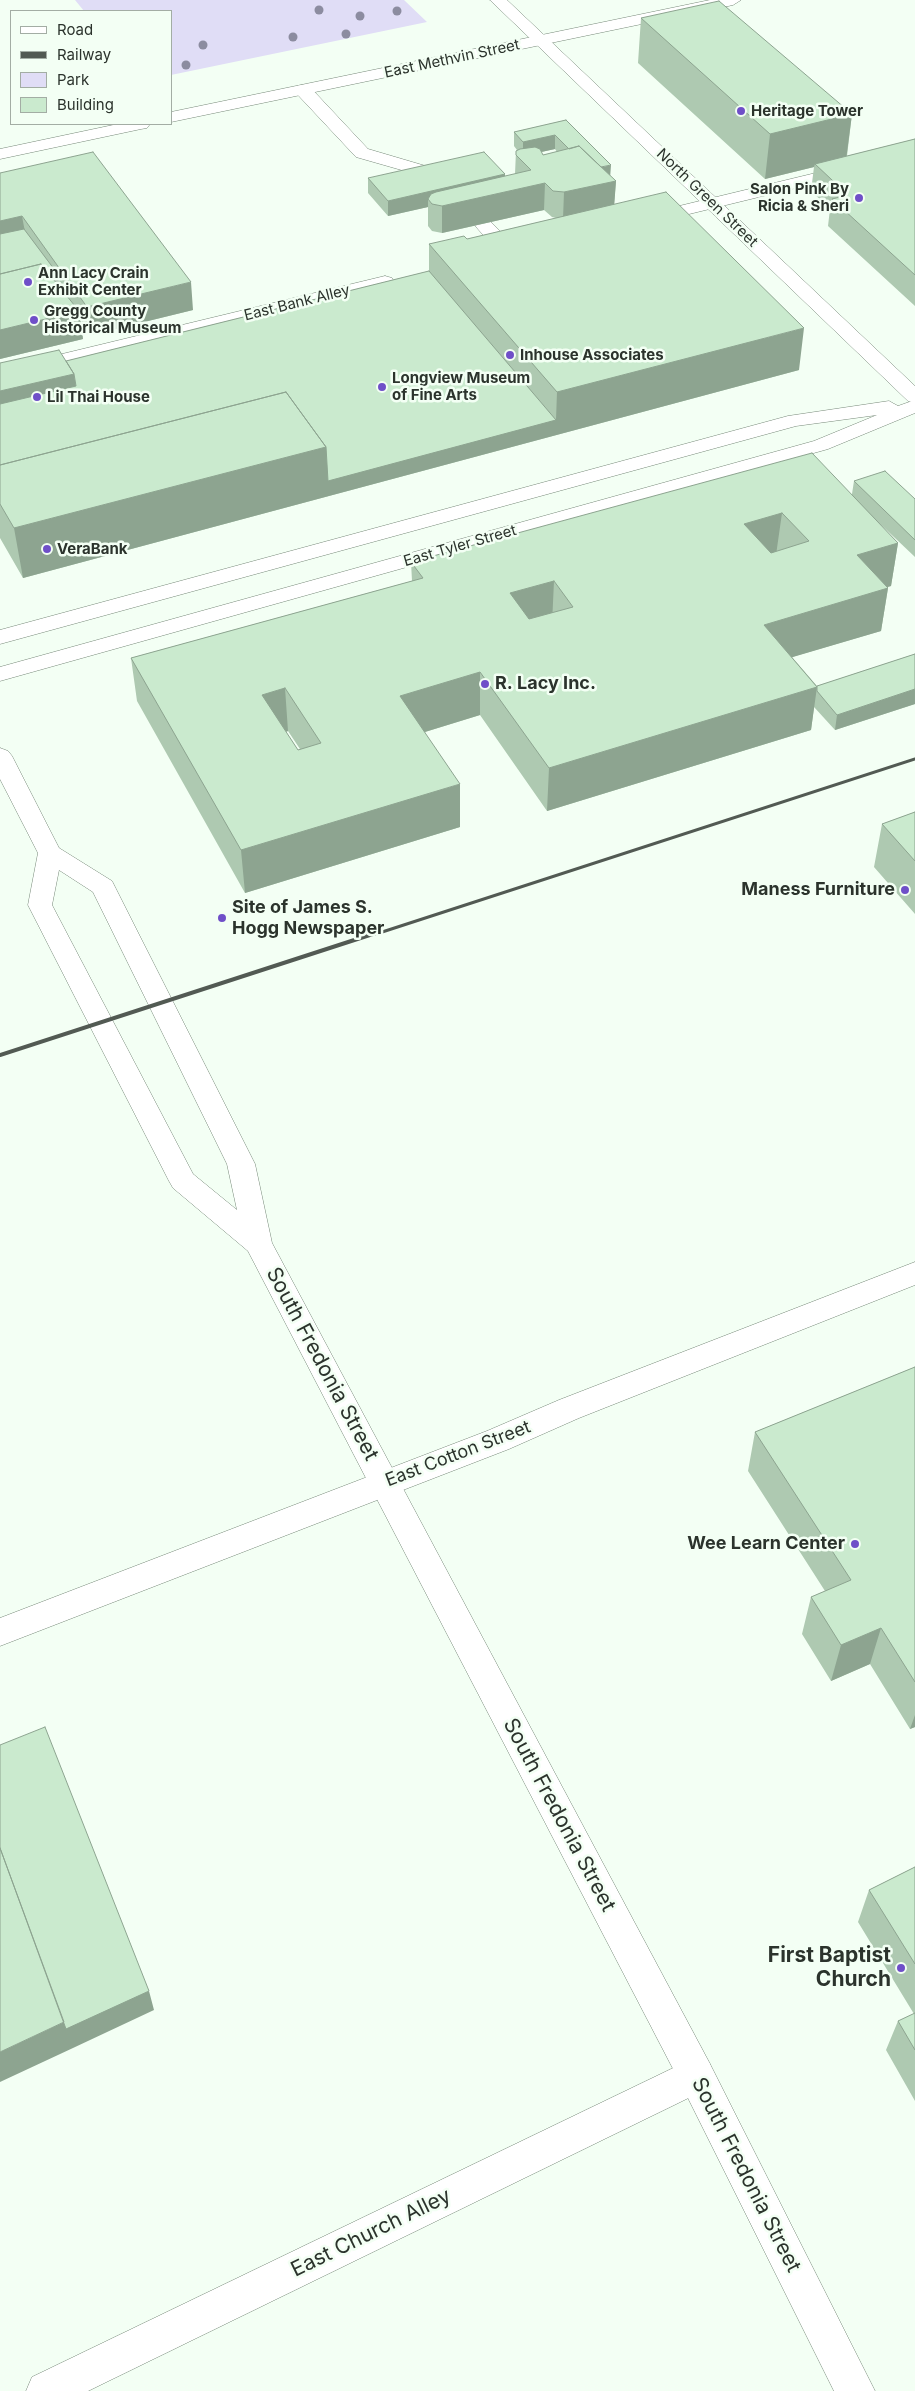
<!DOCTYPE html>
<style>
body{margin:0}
#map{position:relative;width:915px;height:2391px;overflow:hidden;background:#f3fff4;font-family:Inter,sans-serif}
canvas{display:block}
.legend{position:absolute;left:10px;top:10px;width:162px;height:115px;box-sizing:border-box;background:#f3fff4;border:1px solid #a3ada4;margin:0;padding:6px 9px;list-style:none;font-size:15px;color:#2b332c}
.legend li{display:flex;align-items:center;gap:10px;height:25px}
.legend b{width:25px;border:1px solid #a3ada4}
</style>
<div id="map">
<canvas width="915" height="2391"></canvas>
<ul class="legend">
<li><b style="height:6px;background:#fff"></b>Road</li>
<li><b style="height:6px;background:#525a53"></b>Railway</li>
<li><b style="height:14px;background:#e0ddf6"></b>Park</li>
<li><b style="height:14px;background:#caeace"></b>Building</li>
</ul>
</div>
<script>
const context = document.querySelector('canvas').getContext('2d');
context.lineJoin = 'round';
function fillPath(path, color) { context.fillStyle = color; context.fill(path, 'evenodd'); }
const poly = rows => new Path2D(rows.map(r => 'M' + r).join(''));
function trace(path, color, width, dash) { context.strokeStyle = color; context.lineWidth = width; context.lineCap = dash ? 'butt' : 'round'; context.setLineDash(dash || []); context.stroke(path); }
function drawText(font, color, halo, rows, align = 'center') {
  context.font = font + ' Inter,sans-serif'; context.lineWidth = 5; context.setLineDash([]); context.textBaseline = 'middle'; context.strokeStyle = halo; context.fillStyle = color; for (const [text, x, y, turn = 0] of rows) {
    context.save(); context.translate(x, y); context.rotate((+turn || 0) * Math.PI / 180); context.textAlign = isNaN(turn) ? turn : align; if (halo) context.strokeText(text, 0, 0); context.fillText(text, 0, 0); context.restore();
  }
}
const green = poly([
 [75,0,404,0,427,22,171,75,171,11,84,11]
]);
const lane = poly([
 [303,85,309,86,368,149,446,172,449,176,446,180,440,181,356,157,297,94,295,90,297,86,303,85],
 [915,149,915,159,648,224,642,223,639,219,642,215,915,149],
 [483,219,489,220,516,248,518,252,516,256,502,256,477,228,474,224,477,220,483,219],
 [385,276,392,278,394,282,392,286,0,381,0,369,385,276],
 [696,2057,709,2062,714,2075,709,2088,88,2391,26,2391,32,2377,696,2057]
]);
const street = poly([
 [710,0,741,0,733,5,171,122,171,112,710,0],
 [118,124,150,124,147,128,141,129,0,159,0,149,118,124],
 [915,400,915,413,828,449,0,681,0,667,814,441,877,415,796,426,0,644,0,630,788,416,889,401,898,406,915,400],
 [0,748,8,751,12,756,59,848,112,881,115,887,255,1164,272,1243,709,2062,875,2391,834,2391,683,2088,248,1251,173,1188,169,1181,28,905,38,853,0,779,0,748],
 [59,870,93,892,227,1164,237,1210,193,1174,52,905,59,870]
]);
const secondary = poly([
 [490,0,507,0,915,386,915,403,908,401,490,0],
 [915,1262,915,1285,579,1418,509,1449,0,1646,0,1618,487,1431,559,1400,915,1262]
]);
const railFar1 = poly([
 [376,934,915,759]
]);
const rail = poly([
 [0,1055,379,932]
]);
const trees = [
 [319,10],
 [397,11],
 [360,16],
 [346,34],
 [293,37],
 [203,45],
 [186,65]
];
const wall = poly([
 [641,18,852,114,847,156,915,139,915,306,828,226,830,209,811,191,814,167,765,179,638,63],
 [566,120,610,176,616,181,614,204,799,370,23,578,0,538,0,363,66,361,429,271,429,244,467,239,556,218,552,217,544,210,442,233,432,231,428,226,428,207,388,216,368,193,368,178,505,174,505,177,515,174,516,151,517,150,514,146,514,132],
 [555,149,557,152,543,155,541,152],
 [0,173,193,310,91,335,80,319,83,339,0,359],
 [854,481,915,499,915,557,876,520,898,543,891,586,887,587,888,588,881,631,792,657,817,686,915,654,915,704,835,730,814,707,811,730,547,811,480,715,425,732,460,827,245,893,137,701,131,658,412,581,411,562,852,494],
 [288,731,300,749,298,750,286,732],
 [915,812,915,914,874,867,882,824],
 [915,1367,915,1727,910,1729,870,1664,831,1681,802,1634,811,1597,825,1591,748,1471,755,1432],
 [915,1867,915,2101,886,2050,898,2021,914,2014,858,1922,869,1890]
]);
const shadedWall = poly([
 [852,114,846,160,815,164,814,167,765,179,770,134],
 [555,135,555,149,523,156,523,142],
 [611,165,610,179,590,170],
 [505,174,505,189,428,199,428,207,388,216,388,201],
 [616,181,614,208,563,219,564,192],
 [545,183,544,210,442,233,442,206],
 [22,216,27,243,0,249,0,221],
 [57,273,60,288,0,286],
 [191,282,193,310,91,335,87,307],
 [79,311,83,339,0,359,0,330],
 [804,328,799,370,23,578,14,528,326,447,556,420,557,392],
 [74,374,78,401,0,420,0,391],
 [782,513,776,555,739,567,744,524],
 [898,543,891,586,850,598,857,555],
 [554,581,552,624,509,636,510,593],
 [888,588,881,631,759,667,764,625],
 [480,672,480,715,402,739,400,696],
 [817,687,811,730,547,811,549,768],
 [285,688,288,731,265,738,262,695],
 [915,689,915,704,835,730,837,715],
 [460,784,460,827,245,893,241,850],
 [881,1628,870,1664,831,1681,841,1645],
 [915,1715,915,1727,910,1729],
 [149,1991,154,2010,73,2048,73,2047,73,2048,0,2082,0,2052,64,2022]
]);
const building = poly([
 [719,1,852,114,770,134,641,18,719,1],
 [566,120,611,165,601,167,579,146,569,149,555,135,523,142,514,132,566,120],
 [915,139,915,275,832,199,848,195,815,164,915,139],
 [579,146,616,181,564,192,553,191,545,183,442,206,432,204,428,199,431,194,436,192,531,170,516,155,516,151,520,149,535,147,540,149,543,155,579,146],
 [93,152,191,282,87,307,22,216,0,221,0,173,93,152],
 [484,152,505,174,388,201,368,178,484,152],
 [666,192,804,328,557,392,429,244,464,236,467,239,666,192],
 [24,229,57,273,50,275,41,264,0,274,0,234,24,229],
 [41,264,79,311,0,330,0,274,41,264],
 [429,271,556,420,328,481,326,447,286,392,0,465,0,404,76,386,74,374,66,361,429,271],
 [59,350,74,374,0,391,0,363,59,350],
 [286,392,326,447,14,528,0,504,0,465,286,392],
 [812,453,898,543,857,555,888,588,764,625,817,687,549,768,480,672,400,696,460,784,241,850,131,658,423,578,411,562,812,453],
 [782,513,809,541,771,553,744,524,782,513],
 [554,581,573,607,529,619,510,593,554,581],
 [285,688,321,743,298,750,262,695,285,688],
 [885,471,915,499,915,540,854,481,885,471],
 [915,654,915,689,837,715,817,691,817,686,915,654],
 [915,812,915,861,882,824,915,812],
 [915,1367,915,1682,881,1628,841,1645,811,1597,851,1580,755,1432,915,1367],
 [45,1727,149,1991,66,2029,0,1848,0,1745,45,1727],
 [0,1848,64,2022,0,2052,0,1848],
 [915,1867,915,1964,869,1890,915,1867],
 [915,2013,915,2050,898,2021,915,2013]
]);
const markers = [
 [741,111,5,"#6f4fc8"],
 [859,198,5,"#6f4fc8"],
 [28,282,5,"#6f4fc8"],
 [34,320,5,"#6f4fc8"],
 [510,355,5,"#6f4fc8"],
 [382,387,5,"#6f4fc8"],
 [37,397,5,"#6f4fc8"],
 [47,549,5,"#6f4fc8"],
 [485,684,5,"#6f4fc8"],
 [905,890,5,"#6f4fc8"],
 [222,918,5,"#6f4fc8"],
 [855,1544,5,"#6f4fc8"],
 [901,1968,5,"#6f4fc8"]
];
const farStreetnames = [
 ["East Methvin Street",452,59,-12],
 ["North Green Street",707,198,44],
 ["East Bank Alley",297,303,-14],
 ["East Tyler Street",460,546,-16]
];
const farPoinames = [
 ["Heritage Tower",751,111],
 ["Salon Pink By",849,189,"right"],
 ["Ricia & Sheri",849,206,"right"],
 ["Ann Lacy Crain",38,273],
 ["Exhibit Center",38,290],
 ["Gregg County",44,311],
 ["Historical Museum",44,328],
 ["Inhouse Associates",520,355],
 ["Longview Museum",392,378],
 ["of Fine Arts",392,395],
 ["Lil Thai House",47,397],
 ["VeraBank",57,549]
];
const poiNames = [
 ["R. Lacy Inc.",495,684],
 ["Maness Furniture",895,890,"right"],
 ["Site of James S.",232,908],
 ["Hogg Newspaper",232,929],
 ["Wee Learn Center",845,1544,"right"]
];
const streetNames = [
 ["East Cotton Street",458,1454,-21]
];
const nearStreetnames = [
 ["South Fredonia Street",322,1364,62],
 ["South Fredonia Street",559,1815,62],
 ["South Fredonia Street",746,2175,63],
 ["East Church Alley",371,2233,-26]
];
const nearPoinames = [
 ["First Baptist",891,1956],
 ["Church",891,1980]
];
fillPath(green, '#e0ddf6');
trace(lane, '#778979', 1);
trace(street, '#778979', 1);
trace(secondary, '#778979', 1);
fillPath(lane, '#fff');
fillPath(street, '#fff');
fillPath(secondary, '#fff');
trace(railFar1, '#525a53', 3);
trace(rail, '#525a53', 4);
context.fillStyle = '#8c8ca0';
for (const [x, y] of trees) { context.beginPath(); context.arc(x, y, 4.5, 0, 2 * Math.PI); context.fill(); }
fillPath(wall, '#aec9b1');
fillPath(shadedWall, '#8da490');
fillPath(building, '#caeace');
trace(building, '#8da490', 1);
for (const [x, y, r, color] of markers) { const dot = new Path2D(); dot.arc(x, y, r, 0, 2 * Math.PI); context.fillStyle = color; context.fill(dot); trace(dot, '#f3fff4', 2); }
drawText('15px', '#2b332c', '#f3fff4', farStreetnames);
drawText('bold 15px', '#2b332c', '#f3fff4', farPoinames, 'left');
drawText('bold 18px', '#2b332c', '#f3fff4', poiNames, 'left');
drawText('18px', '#2b332c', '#f3fff4', streetNames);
drawText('21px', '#2b332c', '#f3fff4', nearStreetnames);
drawText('bold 21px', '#2b332c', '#f3fff4', nearPoinames, 'right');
</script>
